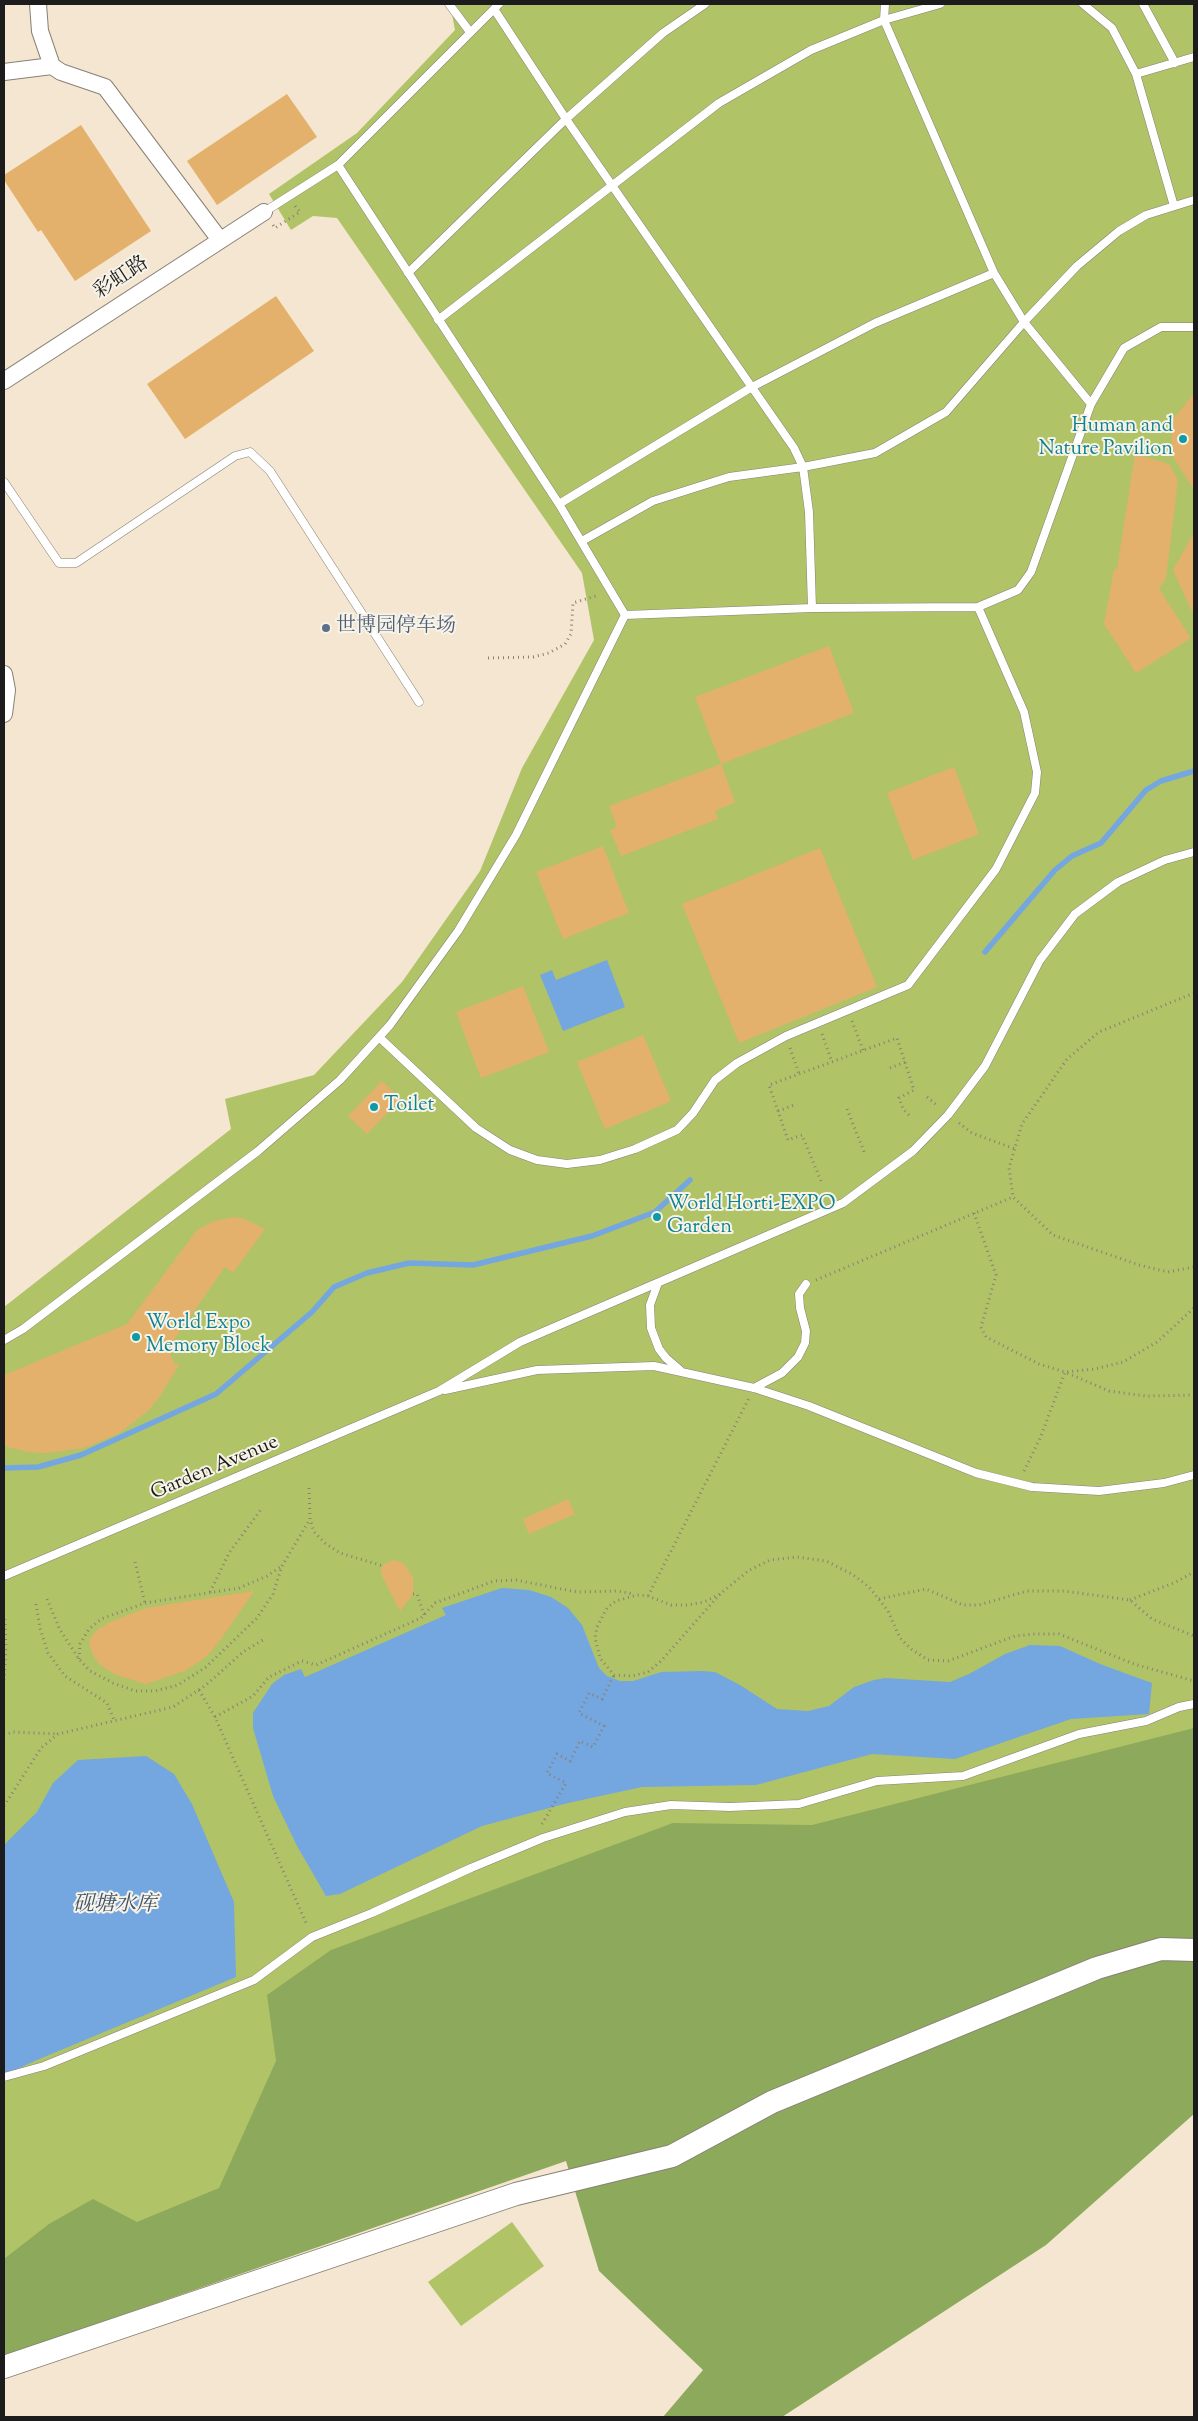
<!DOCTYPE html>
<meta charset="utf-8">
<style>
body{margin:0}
#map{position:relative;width:1198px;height:2421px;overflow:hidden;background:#f4e6d0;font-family:"Sorts Mill Goudy",serif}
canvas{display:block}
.frame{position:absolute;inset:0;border:5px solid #1c1c1c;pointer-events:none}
</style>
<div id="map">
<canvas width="1198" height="2421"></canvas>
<div class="frame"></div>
</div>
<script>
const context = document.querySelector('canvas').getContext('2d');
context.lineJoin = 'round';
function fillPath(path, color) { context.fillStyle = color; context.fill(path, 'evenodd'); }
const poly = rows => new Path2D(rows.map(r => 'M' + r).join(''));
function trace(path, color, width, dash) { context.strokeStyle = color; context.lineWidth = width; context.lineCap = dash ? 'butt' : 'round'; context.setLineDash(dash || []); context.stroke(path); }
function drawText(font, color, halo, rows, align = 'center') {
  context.font = font + ' "Sorts Mill Goudy","Noto Serif SC",serif'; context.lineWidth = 4; context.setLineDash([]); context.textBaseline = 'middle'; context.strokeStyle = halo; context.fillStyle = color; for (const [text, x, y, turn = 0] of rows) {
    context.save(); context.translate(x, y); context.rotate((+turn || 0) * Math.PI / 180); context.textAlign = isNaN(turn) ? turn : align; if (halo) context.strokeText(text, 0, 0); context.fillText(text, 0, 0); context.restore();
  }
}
const green = poly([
 [450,4,1194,4,1194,1807,247,2192,4,2282,4,1307,231,1129,225,1099,314,1075,402,982,480,871,522,768,594,640,582,573,337,218,313,216,291,230,269,194,357,133,455,30],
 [512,2222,544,2266,461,2326,428,2282]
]);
const forest = poly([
 [1194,1728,1194,2114,1046,2245,782,2417,663,2417,703,2370,599,2271,566,2161,4,2356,4,2259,49,2224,93,2199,137,2222,219,2188,276,2061,267,1995,331,1950,673,1823,812,1825]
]);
const water = poly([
 [607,960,625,1007,563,1031,540,975,552,970,556,980],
 [502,1588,529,1590,551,1597,568,1608,582,1625,599,1668,607,1676,620,1681,633,1681,661,1672,702,1671,715,1672,740,1685,777,1709,808,1711,829,1706,854,1687,874,1680,885,1678,950,1682,969,1674,1005,1654,1030,1645,1060,1646,1100,1664,1152,1683,1149,1714,1071,1719,955,1759,872,1754,756,1785,642,1787,568,1803,482,1826,340,1894,326,1896,297,1846,273,1796,253,1728,253,1713,272,1684,284,1675,301,1669,305,1677,446,1615,442,1608],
 [146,1756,174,1774,192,1804,234,1902,236,1977,37,2060,4,2075,4,1845,37,1812,53,1783,78,1760]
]);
const stream = poly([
 [985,952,1055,870,1072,856,1101,843,1146,790,1161,781,1194,771],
 [4,1468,38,1467,81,1455,216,1394,312,1312,334,1287,367,1273,409,1263,473,1265,592,1236,655,1212,690,1180]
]);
const building = poly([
 [287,94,317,137,217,205,187,161],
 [81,125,151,231,75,281,41,230,38,232,4,180,4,175],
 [276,296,314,351,185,439,147,384],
 [1194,393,1194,490,1172,455,1171,422],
 [1135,454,1169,464,1178,480,1166,578,1159,589,1191,638,1136,673,1104,624,1114,569,1117,569],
 [1194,533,1194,616,1173,570],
 [829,646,854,713,721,764,695,697],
 [721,764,735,802,715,811,718,819,621,856,610,830,617,827,609,806],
 [954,767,979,834,913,860,887,793],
 [603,846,629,913,563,939,536,872],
 [820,848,877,987,739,1043,682,904],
 [523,986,549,1052,481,1078,456,1012],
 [643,1035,671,1101,605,1129,577,1062],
 [382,1081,401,1099,367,1134,348,1116],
 [234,1217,245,1219,265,1229,233,1273,225,1267,166,1351,169,1350,175,1365,180,1363,160,1396,148,1411,118,1434,84,1448,47,1453,28,1452,4,1446,4,1375,127,1324,197,1230,214,1221],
 [568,1499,575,1514,529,1534,523,1519],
 [394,1560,404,1564,413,1577,413,1594,400,1611,382,1576,381,1569,384,1564],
 [254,1591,219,1642,207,1656,185,1671,146,1684,116,1675,100,1665,93,1655,89,1643,91,1637,97,1630,110,1622,146,1608]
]);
const path = poly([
 [273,225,275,228,300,212,295,206],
 [488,658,533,657,549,653,565,644,571,634,573,603,599,595],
 [1194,993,1099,1032,1067,1059,1022,1124,1009,1168,1013,1197,1053,1235,1139,1265,1168,1272,1194,1267],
 [852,1021,863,1050],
 [822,1034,832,1062],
 [790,1048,799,1074],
 [890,1068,905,1062],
 [927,1097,938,1106],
 [847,1109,865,1154],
 [778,1111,794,1105],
 [959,1123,972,1133,1015,1149],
 [821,1181,802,1135,788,1140,769,1085,897,1038,914,1090,899,1098,903,1109,909,1115],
 [974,1213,996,1275,981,1327,986,1337,1039,1364,1065,1372,1095,1369,1123,1362,1157,1342,1194,1308],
 [816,1280,1013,1197],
 [1024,1471,1041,1436,1065,1372,1109,1391,1146,1396,1194,1395],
 [309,1488,310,1519,314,1532,325,1543,340,1553,383,1566],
 [135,1562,145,1603],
 [210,1592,229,1553,262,1508],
 [413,1594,417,1594,424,1615],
 [720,1594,661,1661,648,1672,632,1676,614,1675,600,1658,595,1638,597,1627,607,1608,616,1601,637,1595,648,1596,671,1605,687,1605,704,1602,720,1594,748,1571,770,1560,797,1557,826,1561,852,1574,869,1587,888,1611,900,1638,911,1649,928,1660,948,1661,1015,1636,1035,1634,1059,1634,1134,1664,1194,1681],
 [648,1596,749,1398],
 [47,1599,60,1630,79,1659,90,1671,113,1683,135,1691,155,1691,178,1685,206,1667,257,1618,273,1594,282,1566,310,1519],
 [879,1599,926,1589,963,1605,979,1605,1027,1591,1064,1591,1130,1600,1152,1619,1194,1636],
 [1130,1600,1176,1582,1194,1572],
 [36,1604,40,1628,48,1653,65,1676,107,1703,114,1720],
 [79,1659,80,1644,89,1629,101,1619,145,1603,239,1588,267,1576,282,1566],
 [4,1680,6,1648,5,1618],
 [199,1690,215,1717,307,1925],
 [215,1717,253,1696,269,1677,302,1661,316,1665,421,1618,435,1603,494,1581,516,1580,577,1592,618,1591,633,1594],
 [4,1735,13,1732,58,1734],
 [4,1806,41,1748,58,1734,173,1707,206,1685,243,1652,266,1638],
 [542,1824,566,1783,547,1773,557,1754,570,1761,580,1741,593,1747,604,1726,579,1713,589,1693,602,1699,614,1675]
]);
const lane = poly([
 [449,4,470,32],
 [885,4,884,20,994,273,1024,322,1091,404],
 [1083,4,1112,28,1136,74,1174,206],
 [1143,4,1175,63],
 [494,9,566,119,794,448,803,467,809,512,812,608],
 [1136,74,1194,57],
 [338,165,559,504,625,615],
 [264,212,338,165,499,4],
 [408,273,566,119,663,33,705,4],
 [438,320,719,103,811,50,884,20,940,4],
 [4,482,59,563,76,563,235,456,250,452,270,471,419,702],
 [559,504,752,387,875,323,994,273],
 [582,541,653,501,729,477,803,467,875,453,946,412,1024,322,1077,266,1119,231,1146,215,1194,200],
 [625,615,812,608,978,607],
 [379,1037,476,1128,510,1150,537,1160,567,1164,600,1160,635,1149,677,1130,693,1113,715,1080,737,1063,786,1036,908,985,996,869,1035,793,1037,772,1024,712,978,607,1018,590,1031,572,1091,404,1124,348,1161,327,1194,327],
 [658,1283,650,1305,651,1328,659,1349,666,1358,680,1370],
 [4,1340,23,1329,258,1151,340,1080,390,1025,458,931,516,835,625,615],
 [754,1388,782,1373,798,1357,805,1343,806,1331,800,1308,799,1294,806,1284],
 [445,1390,537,1370,654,1366,754,1388,809,1406,976,1473,1032,1487,1099,1491,1164,1483,1194,1475],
 [4,1576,439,1391,520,1342,843,1203,913,1151,948,1115,985,1066,1040,960,1075,914,1118,882,1165,860,1194,852],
 [4,2077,44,2066,254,1980,312,1937,372,1913,471,1868,543,1838,625,1812,671,1805,730,1807,799,1804,877,1781,963,1776,1079,1734,1146,1721,1179,1707,1194,1704]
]);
const street = poly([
 [38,4,40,31,52,66,61,72,105,87,220,240],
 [4,72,52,66],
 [4,381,264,212],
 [4,674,7,690,4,714]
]);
const secondary = poly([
 [4,2367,516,2194,672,2156,772,2102,1097,1968,1161,1949,1194,1950]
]);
const markers = [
 [1183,439,5,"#0f9aa8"],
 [326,628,5,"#5c6f8a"],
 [374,1107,5,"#0f9aa8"],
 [657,1217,5,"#0f9aa8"],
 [136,1337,5,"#0f9aa8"]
];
const streetNames = [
 ["彩虹路",122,279,-33],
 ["Garden Avenue",215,1469,-23]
];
const cultureNames = [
 ["Human and",1173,428,"right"],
 ["Nature Pavilion",1173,451,"right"],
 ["Toilet",384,1107],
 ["World Horti-EXPO",667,1206],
 ["Garden",667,1229],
 ["World Expo",146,1325],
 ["Memory Block",146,1348]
];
const serviceNames = [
 ["世博园停车场",336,628]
];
const waterNames = [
 ["砚塘水库",115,1906]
];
fillPath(green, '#b1c367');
fillPath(forest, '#8ca95c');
fillPath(water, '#74a6e0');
trace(stream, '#74a6e0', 5.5);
fillPath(building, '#e3b16b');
trace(lane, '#888176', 9);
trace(street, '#888176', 18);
trace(secondary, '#888176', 24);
trace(path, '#888176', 3, [1, 4]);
trace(lane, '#fff', 8);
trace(street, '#fff', 16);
trace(secondary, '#fff', 22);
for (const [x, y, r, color] of markers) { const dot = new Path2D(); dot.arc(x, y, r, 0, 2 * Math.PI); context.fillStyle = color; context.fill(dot); trace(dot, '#f7f3e8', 2); }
drawText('20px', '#1c1c1c', '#f7f3e8', streetNames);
drawText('20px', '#0d838f', '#f7f3e8', cultureNames, 'left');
drawText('20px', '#4e5e75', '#f7f3e8', serviceNames, 'left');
drawText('italic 21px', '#3f536a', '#f7f3e8', waterNames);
</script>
